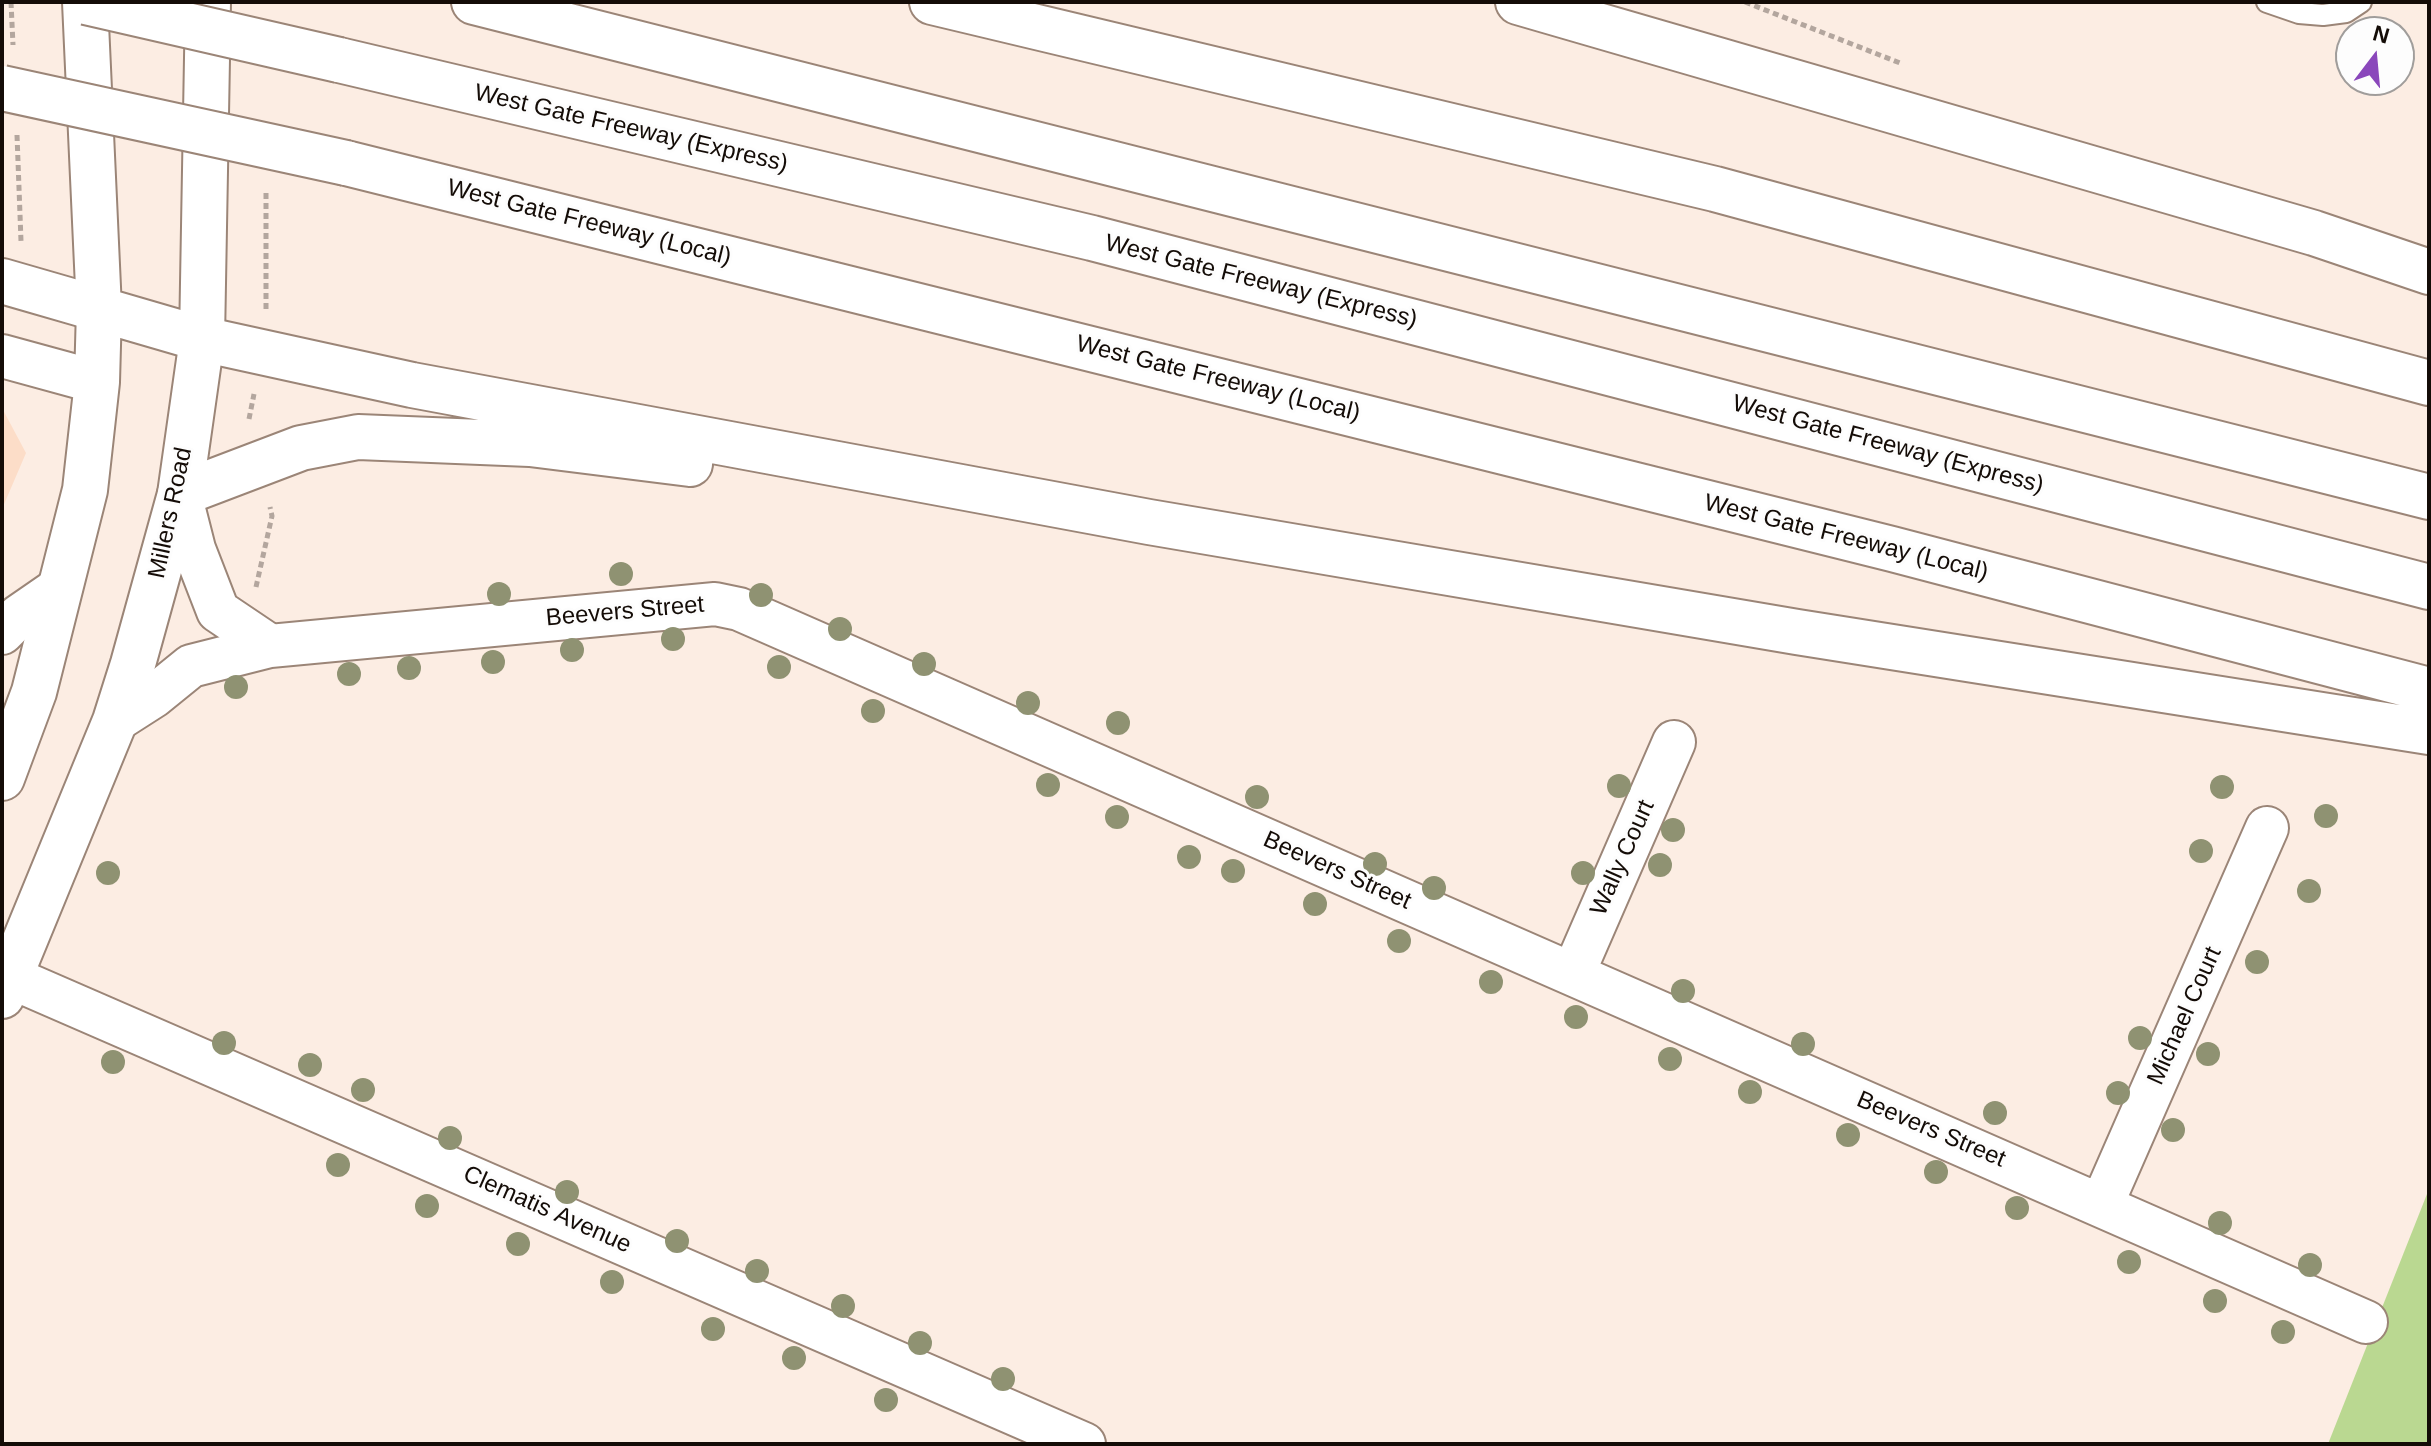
<!DOCTYPE html>
<style>
body{margin:0}
#map{position:relative;width:2431px;height:1446px;overflow:hidden;background:#fcede3;font-family:Arial,sans-serif}
canvas{display:block}
.frame{position:absolute;inset:0;border:4px solid #140c07;pointer-events:none}
.north{position:absolute;left:2335px;top:16px;width:80px;height:80px;box-sizing:border-box;background:#fdfdfd;border:2px solid #a09d9b;border-radius:50%;rotate:16deg;font-size:22px;font-weight:700;line-height:32px;text-align:center;color:#140c07}
.north::after{content:'';display:block;margin:auto;width:28px;height:36px;background:#8a47bb;clip-path:polygon(50% 0,100% 100%,50% 72%,0 100%)}
</style>
<div id="map">
<canvas width="2431" height="1446"></canvas>
<div class="frame"></div>
<div class="north">N</div>
</div>
<script>
const context = document.querySelector('canvas').getContext('2d');
context.lineJoin = 'round';
function fillPath(path, color) { context.fillStyle = color; context.fill(path, 'evenodd'); }
const poly = rows => new Path2D(rows.map(r => 'M' + r).join(''));
function trace(path, color, width, dash) { context.strokeStyle = color; context.lineWidth = width; context.lineCap = dash ? 'butt' : 'round'; context.setLineDash(dash || []); context.stroke(path); }
function drawText(font, color, halo, rows, align = 'center') {
  context.font = font + ' Arial,sans-serif'; context.lineWidth = 6; context.setLineDash([]); context.textBaseline = 'middle'; context.strokeStyle = halo; context.fillStyle = color; for (const [text, x, y, turn = 0] of rows) {
    context.save(); context.translate(x, y); context.rotate((+turn || 0) * Math.PI / 180); context.textAlign = isNaN(turn) ? turn : align; if (halo) context.strokeText(text, 0, 0); context.fillText(text, 0, 0); context.restore();
  }
}
const built = poly([
 [2,408,26,453,2,509]
]);
const green = poly([
 [2429,1189,2429,1444,2328,1444]
]);
const path = poly([
 [11,2,13,45],
 [1745,2,1900,63],
 [17,135,21,241],
 [266,309,266,191],
 [249,419,254,394],
 [256,587,272,516,270,507]
]);
const lane = poly([
 [2267,2,2299,13,2323,15,2346,12,2361,2]
]);
const street = poly([
 [2,356,97,382],
 [180,494,194,549,218,611,270,646],
 [2,633,19,616,61,587],
 [115,721,154,696,191,666,270,646,715,604,739,609,2366,1322],
 [1573,974,1674,742],
 [10,977,1084,1444],
 [2102,1204,2267,828]
]);
const primary = poly([
 [99,309,202,339],
 [2,778,34,692,85,490,97,382,99,309,85,2],
 [2,996,115,721,133,664,180,494,202,339,208,2]
]);
const highway = poly([
 [474,2,2429,497],
 [932,2,1715,189,2429,383],
 [1518,2,2314,233,2429,272],
 [339,60,1092,238,2429,587],
 [346,163,1892,549,2429,690],
 [2,281,99,309],
 [202,339,412,385,1149,522,1797,632,2429,732],
 [180,494,301,448,358,437,530,444,690,464]
]);
const highwayBridge = poly([
 [86,2,339,60],
 [2,88,346,163]
]);
const trees = [
 [621,574],
 [499,594],
 [761,595],
 [840,629],
 [673,639],
 [572,650],
 [493,662],
 [924,664],
 [779,667],
 [409,668],
 [349,674],
 [236,687],
 [1028,703],
 [873,711],
 [1118,723],
 [1048,785],
 [1619,786],
 [2222,787],
 [1257,797],
 [2326,816],
 [1117,817],
 [1673,830],
 [2201,851],
 [1189,857],
 [1375,864],
 [1660,865],
 [1233,871],
 [108,873],
 [1583,873],
 [1434,888],
 [2309,891],
 [1315,904],
 [1399,941],
 [2257,962],
 [1491,982],
 [1683,991],
 [1576,1017],
 [2140,1038],
 [224,1043],
 [1803,1044],
 [2208,1054],
 [1670,1059],
 [113,1062],
 [310,1065],
 [363,1090],
 [1750,1092],
 [2118,1093],
 [1995,1113],
 [2173,1130],
 [1848,1135],
 [450,1138],
 [338,1165],
 [1936,1172],
 [567,1192],
 [427,1206],
 [2017,1208],
 [2220,1223],
 [677,1241],
 [518,1244],
 [2129,1262],
 [2310,1265],
 [757,1271],
 [612,1282],
 [2215,1301],
 [843,1306],
 [713,1329],
 [2283,1332],
 [920,1343],
 [794,1358],
 [1003,1379],
 [886,1400]
];
const streetNames = [
 ["West Gate Freeway (Express)",631,129,13],
 ["West Gate Freeway (Local)",589,223,14],
 ["West Gate Freeway (Express)",1261,282,14],
 ["West Gate Freeway (Local)",1218,379,14],
 ["West Gate Freeway (Express)",1888,445,15],
 ["Millers Road",171,513,-78],
 ["West Gate Freeway (Local)",1846,538,14],
 ["Beevers Street",625,612,-5],
 ["Wally Court",1623,858,-66],
 ["Beevers Street",1337,871,24],
 ["Michael Court",2185,1016,-66],
 ["Beevers Street",1931,1130,23],
 ["Clematis Avenue",547,1210,24]
];
fillPath(built, '#fcddc8');
fillPath(green, '#bad891');
trace(lane, '#9b8577', 24);
trace(street, '#9b8577', 46);
trace(primary, '#9b8577', 48);
trace(highway, '#9b8577', 48);
trace(path, '#b3a69e', 5, [6, 4]);
trace(lane, '#fff', 20);
trace(street, '#fff', 42);
trace(primary, '#fff', 44);
trace(highway, '#fff', 44);
trace(highwayBridge, '#9b8577', 48, []);
trace(highwayBridge, '#fff', 44);
context.fillStyle = '#8f9272';
for (const [x, y] of trees) { context.beginPath(); context.arc(x, y, 12, 0, 2 * Math.PI); context.fill(); }
drawText('24px', '#140c07', '#fdfdfd', streetNames);
</script>
